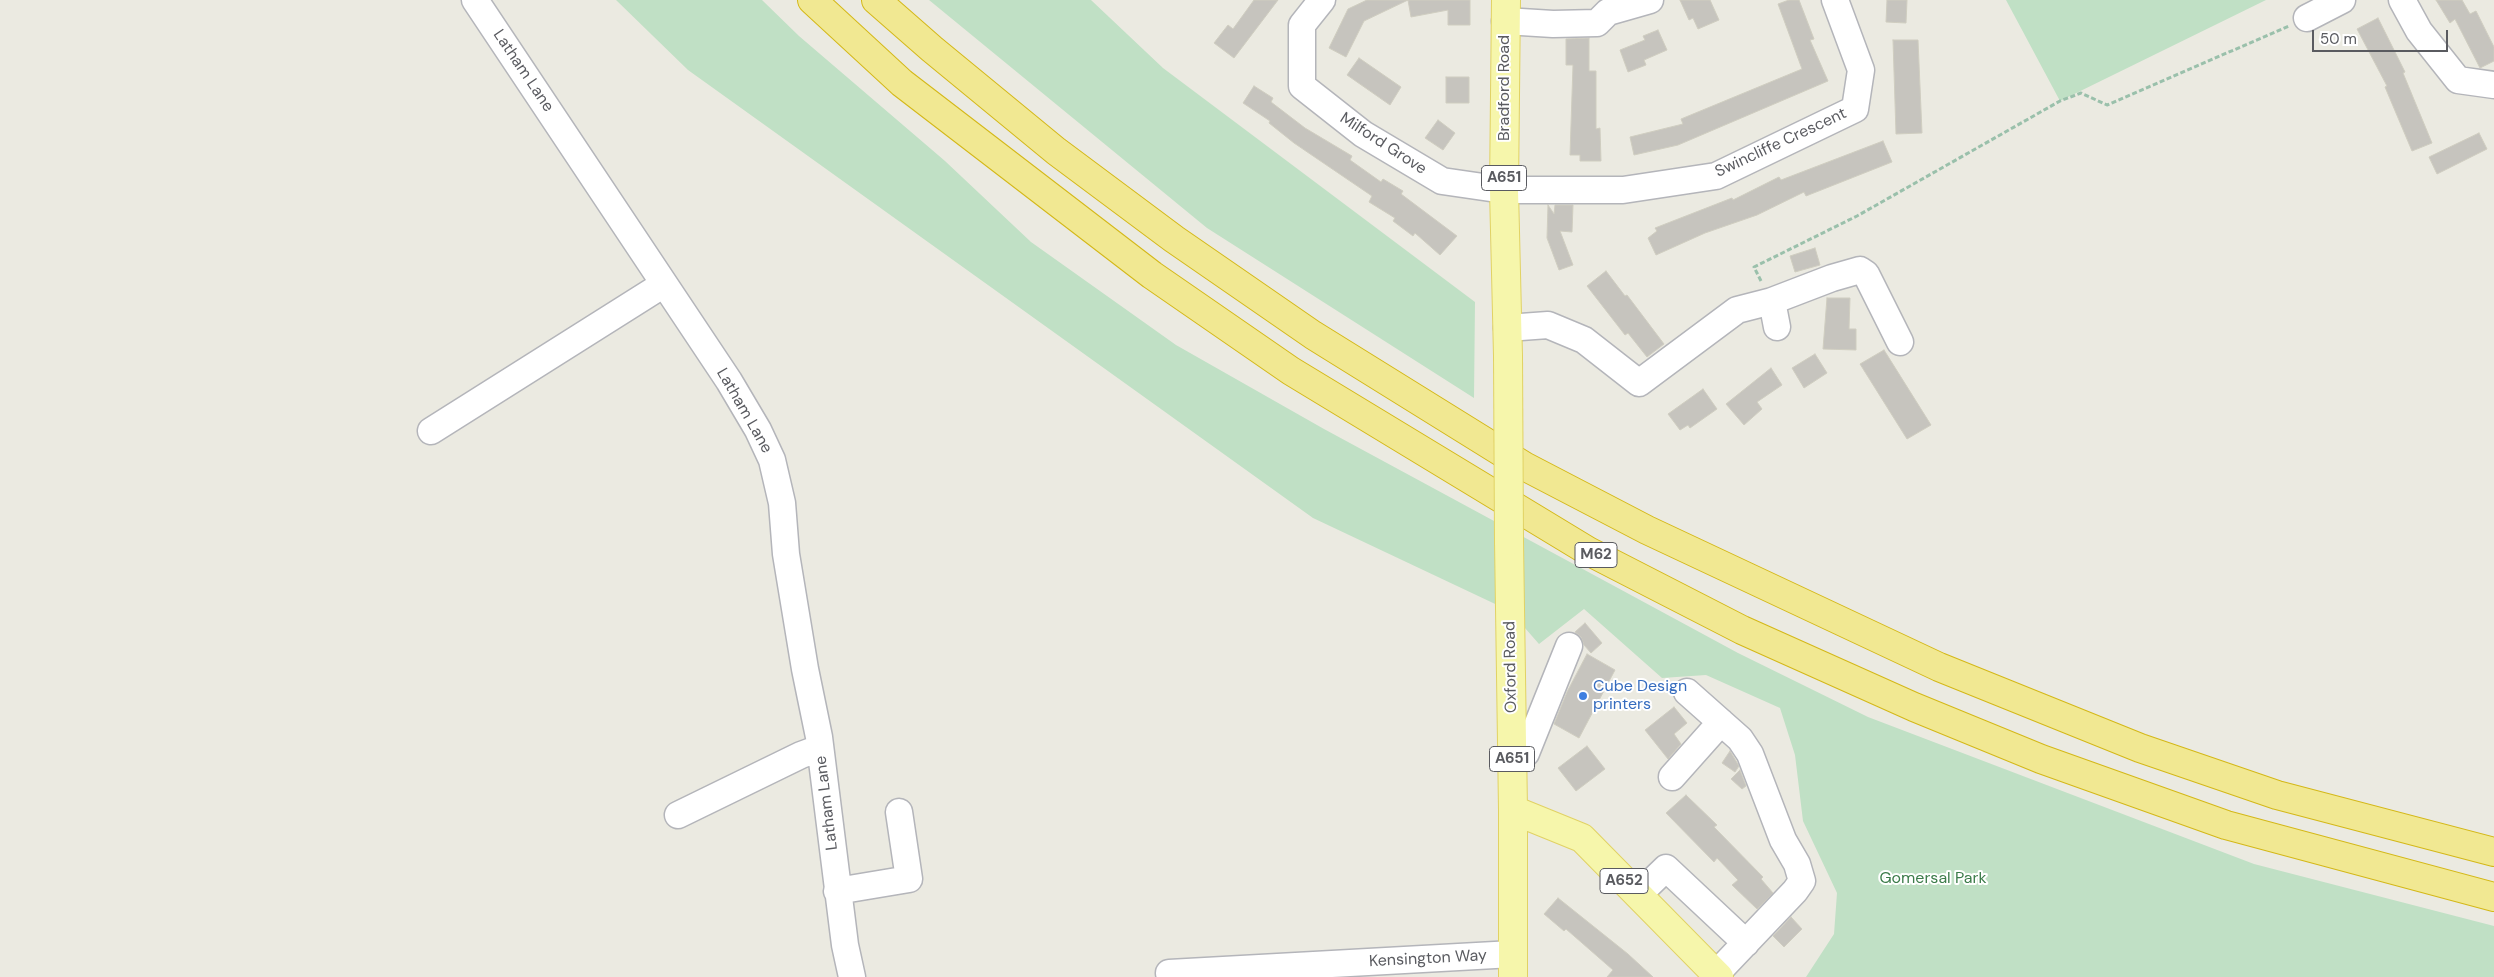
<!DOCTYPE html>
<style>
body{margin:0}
#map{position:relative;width:2494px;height:977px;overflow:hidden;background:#ebeae1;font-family:"DM Sans",sans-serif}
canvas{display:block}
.scale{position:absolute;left:2312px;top:30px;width:136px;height:22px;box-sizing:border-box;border:2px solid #5a5b60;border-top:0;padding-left:6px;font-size:15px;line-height:18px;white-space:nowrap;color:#5a5b60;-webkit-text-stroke:4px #fff;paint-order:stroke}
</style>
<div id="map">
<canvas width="2494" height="977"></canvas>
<div class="scale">50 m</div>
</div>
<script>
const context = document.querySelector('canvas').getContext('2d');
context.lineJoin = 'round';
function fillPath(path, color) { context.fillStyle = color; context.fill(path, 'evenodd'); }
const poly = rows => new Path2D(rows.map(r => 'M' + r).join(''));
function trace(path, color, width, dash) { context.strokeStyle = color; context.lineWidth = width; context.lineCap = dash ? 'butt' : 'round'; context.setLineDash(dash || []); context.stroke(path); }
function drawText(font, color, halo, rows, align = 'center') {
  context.font = font + ' "DM Sans",sans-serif'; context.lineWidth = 4; context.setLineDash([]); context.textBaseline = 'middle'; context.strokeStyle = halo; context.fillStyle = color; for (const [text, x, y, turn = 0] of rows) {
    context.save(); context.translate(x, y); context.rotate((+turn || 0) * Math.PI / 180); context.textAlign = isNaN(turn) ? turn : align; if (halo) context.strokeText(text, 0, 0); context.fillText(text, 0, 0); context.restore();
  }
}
const green = poly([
 [616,0,762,0,799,36,945,161,1031,242,1176,345,1324,429,1738,653,1868,717,2254,864,2494,926,2494,977,1806,977,1834,934,1837,893,1803,821,1795,755,1780,708,1706,675,1662,678,1584,609,1539,644,1510,611,1313,518,688,70],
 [929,0,1091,0,1163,68,1475,302,1474,398,1207,228],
 [2006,0,2266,0,2060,101]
]);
const building = poly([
 [1254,0,1278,0,1234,58,1214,43,1228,25,1233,29,1254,0],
 [1367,0,1470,0,1470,25,1448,25,1448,10,1411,17,1408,0,1364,21,1346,57,1329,48,1348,9,1367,0],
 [1680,0,1710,0,1719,20,1698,29,1693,18,1689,20,1680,0],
 [1789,0,1799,0,1814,39,1810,40,1828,81,1678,145,1634,155,1630,137,1683,124,1681,119,1802,69,1778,4,1789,0],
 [1887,0,1907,0,1906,23,1886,22,1887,0],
 [2436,0,2462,0,2470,14,2476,11,2494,47,2494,61,2480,68,2455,19,2450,23,2436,0],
 [2378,18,2405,72,2403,73,2432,143,2412,151,2385,87,2387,86,2357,29,2378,18],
 [1658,30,1667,50,1644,60,1646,65,1628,72,1620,50,1645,40,1643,36,1658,30],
 [1589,38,1589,71,1596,71,1596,129,1600,128,1601,161,1580,161,1580,155,1570,155,1573,65,1566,65,1566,39,1589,38],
 [1893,40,1918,40,1922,133,1896,134,1893,40],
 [1359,58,1401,87,1390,105,1347,75,1359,58],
 [1446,77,1469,77,1469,103,1446,103,1446,77],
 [1254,86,1273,98,1271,102,1305,128,1352,156,1350,160,1381,182,1383,179,1403,191,1401,194,1457,236,1440,255,1415,233,1413,236,1393,221,1395,218,1369,202,1372,196,1294,143,1269,123,1270,121,1243,103,1254,86],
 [1438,120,1455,133,1443,150,1425,138,1438,120],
 [2479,133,2487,149,2437,174,2429,157,2479,133],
 [1883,141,1892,162,1806,196,1804,192,1757,215,1705,233,1656,255,1648,238,1657,231,1655,228,1732,198,1733,200,1779,177,1781,180,1883,141],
 [1548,205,1554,214,1555,205,1573,205,1572,232,1560,231,1573,265,1559,270,1547,238,1548,205],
 [1815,248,1820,265,1795,272,1790,256,1815,248],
 [1606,271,1625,296,1627,295,1664,344,1647,357,1628,333,1625,335,1587,286,1606,271],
 [1827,298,1850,298,1849,329,1856,329,1856,350,1823,349,1827,298],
 [1884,350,1931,425,1907,439,1860,364,1884,350],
 [1815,354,1827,373,1804,388,1792,368,1815,354],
 [1771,368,1782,385,1757,402,1762,409,1744,425,1726,404,1771,368],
 [1703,389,1717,409,1690,428,1688,425,1680,430,1668,414,1703,389],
 [1585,623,1602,643,1591,653,1584,645,1581,637,1575,632,1585,623],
 [1587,654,1615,670,1579,738,1554,724,1567,692,1587,654],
 [1674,707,1687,723,1674,734,1681,744,1668,759,1645,730,1674,707],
 [1587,746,1605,769,1576,791,1558,768,1587,746],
 [1730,751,1739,766,1735,772,1722,763,1730,751],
 [1740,770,1746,786,1742,789,1731,779,1740,770],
 [1686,795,1717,825,1714,827,1763,877,1761,879,1773,893,1757,909,1732,885,1738,880,1717,858,1714,862,1666,813,1686,795],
 [1558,898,1628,954,1653,977,1607,977,1613,970,1566,929,1564,931,1544,914,1558,898],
 [1791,917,1802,929,1784,947,1773,936,1791,917]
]);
const path = poly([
 [1761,281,1754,267,1857,216,2060,101,2081,93,2107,105,2289,26]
]);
const minor = poly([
 [475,0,729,381,758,430,772,460,782,503,786,554,805,669,819,737,845,945,852,977],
 [1322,0,1302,25,1302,86,1363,134,1442,181,1504,190,1623,190,1716,176,1855,109,1861,70,1835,0],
 [2402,0,2419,31,2458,80,2494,85],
 [2307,18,2342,0],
 [1505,21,1553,24,1597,23,1608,12,1650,0],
 [1772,301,1832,278,1860,270,1866,274,1900,342],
 [1507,328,1548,325,1584,340,1639,383,1737,310,1772,301,1777,327],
 [431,431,664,284],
 [1687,692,1740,739,1750,754,1783,840,1797,864,1802,881,1795,891,1716,974],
 [1512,759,1526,753,1569,646],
 [1672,777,1721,722],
 [678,815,801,755,820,748],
 [837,891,909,879,899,812],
 [1638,895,1666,868,1746,943],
 [1169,973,1513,954]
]);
const major = poly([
 [1506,0,1504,190,1508,356],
 [1509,541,1513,810,1513,977],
 [1513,810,1582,838,1719,977]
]);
const highway = poly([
 [812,0,902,83,1152,275,1291,371,1588,551,1742,630,1914,707,2041,759,2226,825,2494,897],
 [876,0,932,49,1056,151,1174,239,1313,335,1524,466,1647,530,1939,667,2140,748,2277,795,2494,852]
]);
const majorBridge = poly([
 [1508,356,1509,541]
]);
const markers = [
 [1583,696,5,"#3f7fe0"]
];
const shields = [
 [1504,178,45],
 [1596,555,42],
 [1512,759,45],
 [1624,881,48]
];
const shieldNames = [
 ["A651",1504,178],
 ["M62",1596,555],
 ["A651",1512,759],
 ["A652",1624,881]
];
const streetNames = [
 ["Latham Lane",523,71,56],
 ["Bradford Road",1505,88,-90],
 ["Swincliffe Crescent",1781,143,-25],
 ["Milford Grove",1383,144,33],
 ["Latham Lane",744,411,60],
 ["Oxford Road",1511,667,-91],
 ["Latham Lane",827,803,-97],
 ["Kensington Way",1428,959,-3]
];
const shopNames = [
 ["Cube Design",1593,687],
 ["printers",1593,705]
];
const parkNames = [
 ["Gomersal Park",1933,879]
];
fillPath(green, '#c0e0c5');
fillPath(building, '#c6c4be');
trace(building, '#cfcdc0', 1);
trace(minor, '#b4b5ba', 29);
trace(major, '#e1d264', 30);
trace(highway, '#d4b818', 30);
trace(path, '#9ac0ab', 3, [5, 2.5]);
trace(minor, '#fff', 26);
trace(major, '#f6f6ab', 28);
trace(highway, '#f1e892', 28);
trace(majorBridge, '#e1d264', 30, []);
trace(majorBridge, '#f6f6ab', 28);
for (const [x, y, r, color] of markers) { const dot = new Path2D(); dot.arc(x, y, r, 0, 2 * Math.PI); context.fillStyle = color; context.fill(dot); trace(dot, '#fff', 2); }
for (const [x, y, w] of shields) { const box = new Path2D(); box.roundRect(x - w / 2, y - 12.5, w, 25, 4); context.fillStyle = '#fff'; context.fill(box); trace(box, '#5a5b60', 1); }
drawText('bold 15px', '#5a5b60', null, shieldNames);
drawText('16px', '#5a5b60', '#fff', streetNames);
drawText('16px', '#366cbe', '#fff', shopNames, 'left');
drawText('16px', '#3c7c4a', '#fff', parkNames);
</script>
